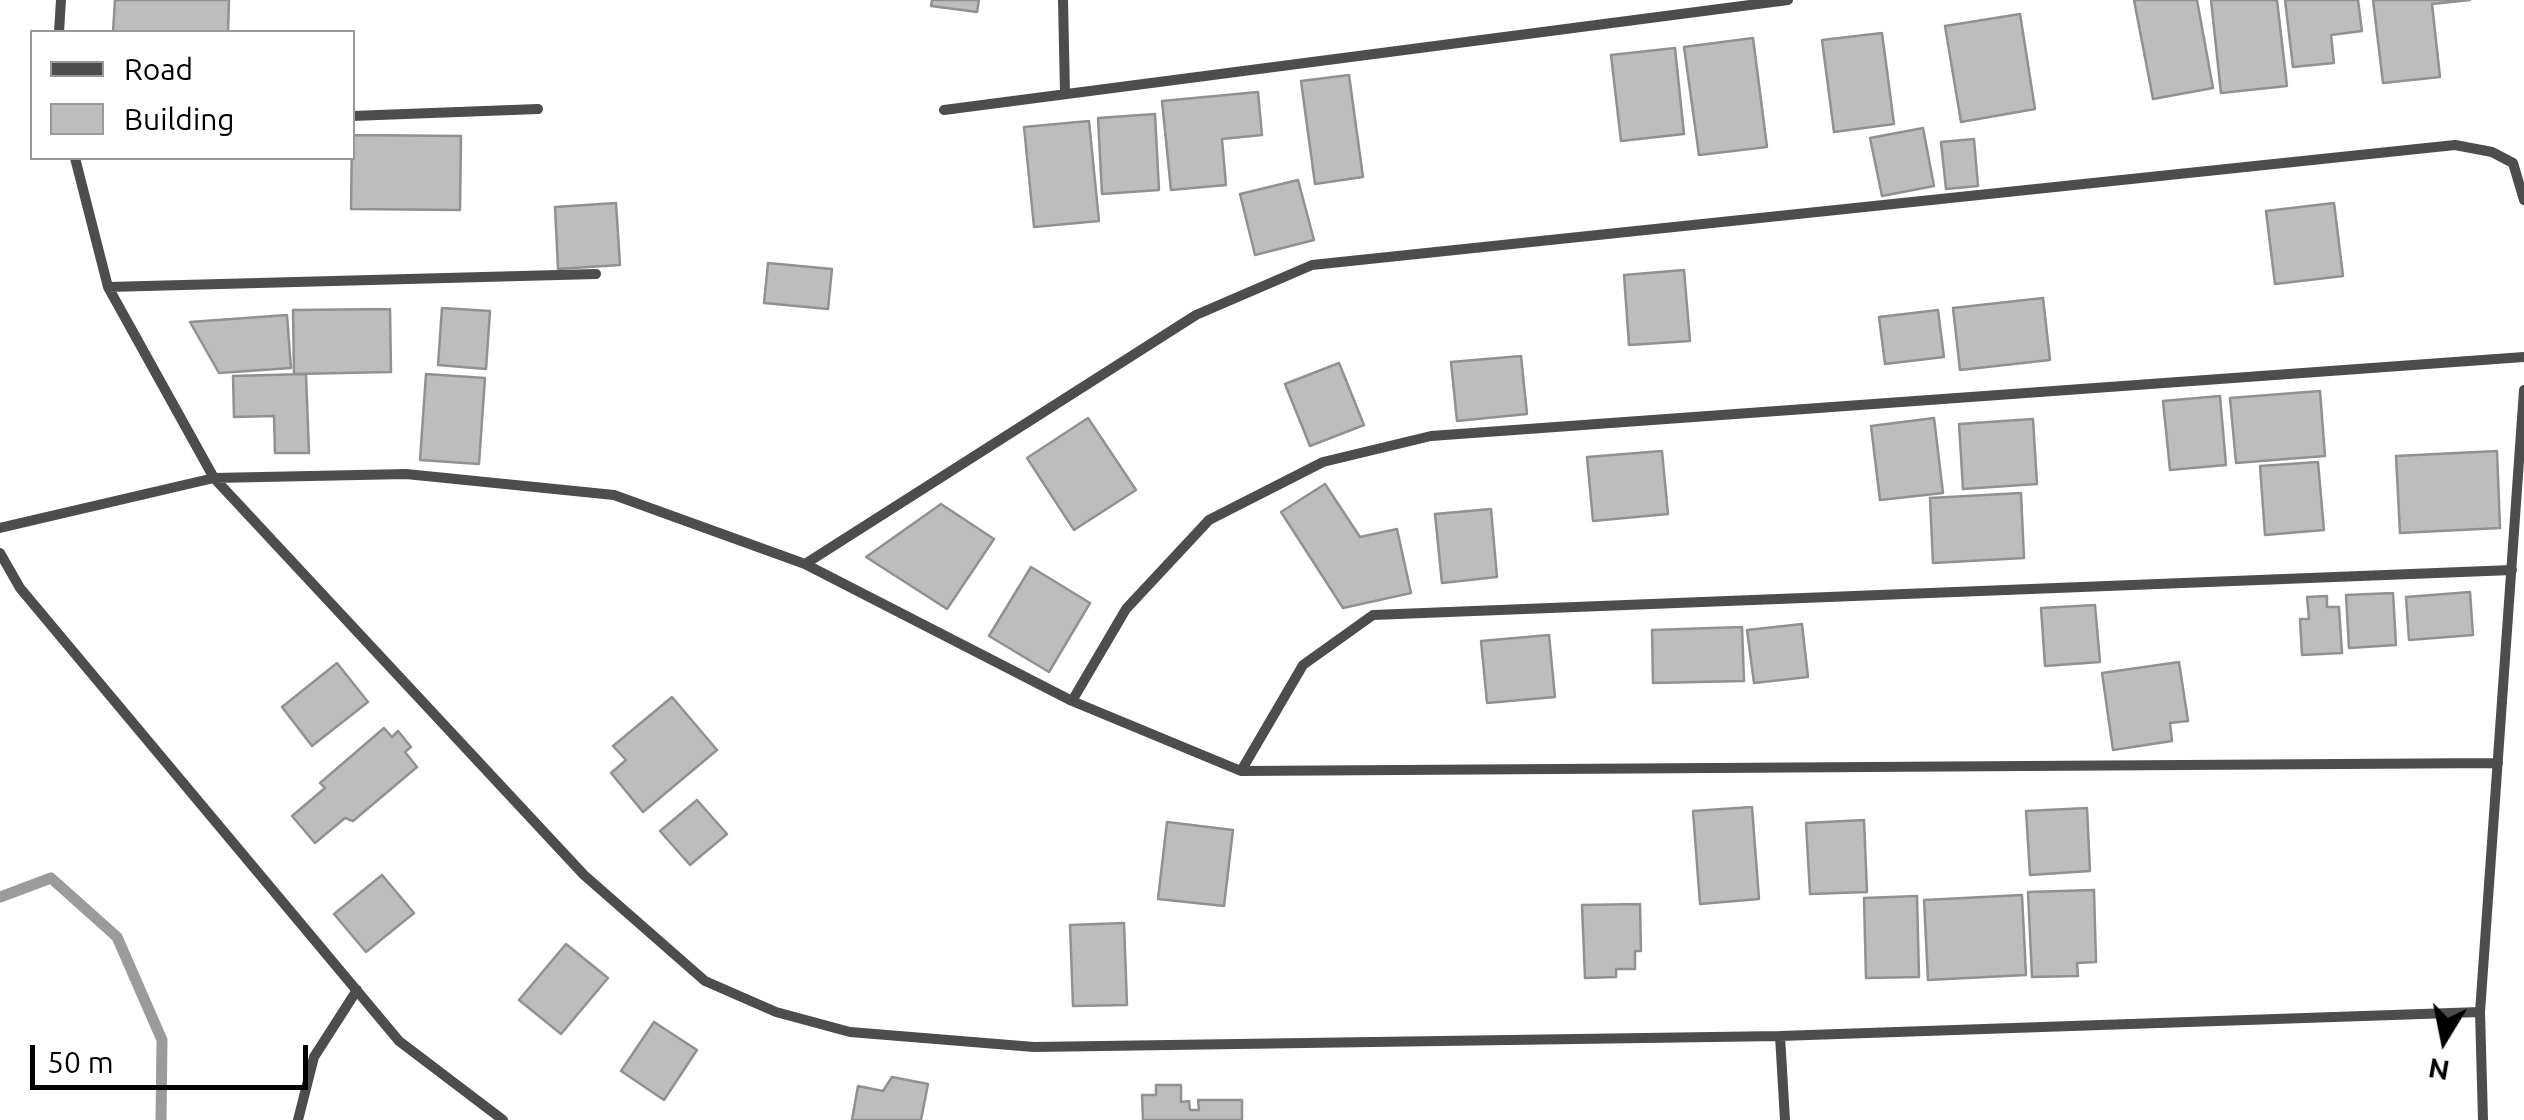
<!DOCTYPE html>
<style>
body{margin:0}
#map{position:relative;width:2524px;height:1120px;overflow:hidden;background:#fff;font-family:Ubuntu,sans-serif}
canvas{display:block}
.legend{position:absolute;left:30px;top:30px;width:325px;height:130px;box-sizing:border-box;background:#fff;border:2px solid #999;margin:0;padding:12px 18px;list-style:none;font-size:30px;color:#000}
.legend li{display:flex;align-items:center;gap:20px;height:50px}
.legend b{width:50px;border:2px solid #999}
.north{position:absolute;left:2394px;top:990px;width:100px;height:100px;-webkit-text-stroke:8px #fff;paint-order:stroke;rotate:190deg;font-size:28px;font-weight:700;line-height:40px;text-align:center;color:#000}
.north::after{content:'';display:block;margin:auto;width:35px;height:45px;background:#000;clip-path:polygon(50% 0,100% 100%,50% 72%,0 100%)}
.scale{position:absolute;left:30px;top:1045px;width:278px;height:45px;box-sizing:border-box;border:5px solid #000;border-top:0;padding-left:12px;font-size:30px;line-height:35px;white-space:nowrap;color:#000;-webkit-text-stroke:8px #fff;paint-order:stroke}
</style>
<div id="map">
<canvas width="2524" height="1120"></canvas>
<ul class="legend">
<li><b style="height:12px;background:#4d4d4d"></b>Road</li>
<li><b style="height:28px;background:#bdbdbd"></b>Building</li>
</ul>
<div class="north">N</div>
<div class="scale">50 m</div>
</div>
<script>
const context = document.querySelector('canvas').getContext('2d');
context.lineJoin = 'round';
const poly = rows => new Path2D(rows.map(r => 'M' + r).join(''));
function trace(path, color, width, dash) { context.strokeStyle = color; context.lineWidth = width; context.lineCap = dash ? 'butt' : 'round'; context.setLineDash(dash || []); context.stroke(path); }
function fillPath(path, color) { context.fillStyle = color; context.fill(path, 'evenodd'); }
const stream = poly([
 [0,897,51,878,117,937,162,1040,161,1120]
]);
const building = poly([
 [115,0,229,0,228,32,113,32,115,0],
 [932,0,979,0,977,12,931,6,932,0],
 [2134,0,2197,0,2213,88,2153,99,2134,0],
 [2211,0,2277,0,2287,86,2221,93,2211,0],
 [2285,0,2358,0,2362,31,2331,35,2334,63,2293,67,2285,0],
 [2373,0,2470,0,2432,4,2440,77,2383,83,2373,0],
 [2020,14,2035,109,1961,122,1945,26,2020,14],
 [1882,33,1894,124,1834,132,1822,40,1882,33],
 [1753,38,1767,147,1699,155,1684,47,1753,38],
 [1675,48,1684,134,1621,141,1611,55,1675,48],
 [1349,75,1363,177,1315,184,1301,81,1349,75],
 [1258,92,1262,135,1222,139,1226,185,1171,190,1162,101,1258,92],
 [1155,114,1159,190,1102,194,1098,118,1155,114],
 [1089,121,1099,221,1034,227,1024,127,1089,121],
 [1923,128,1934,186,1882,196,1870,138,1923,128],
 [352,135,461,136,460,210,351,209,352,135],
 [1974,139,1978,186,1946,189,1941,142,1974,139],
 [1298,180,1314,240,1255,255,1240,194,1298,180],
 [616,203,620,265,558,269,555,207,616,203],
 [2334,203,2343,276,2275,284,2266,211,2334,203],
 [768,263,832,269,828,309,764,303,768,263],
 [1684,270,1690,341,1629,345,1624,275,1684,270],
 [2043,298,2050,360,1960,370,1953,308,2043,298],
 [442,308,490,311,486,369,438,365,442,308],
 [390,309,391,372,294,374,293,310,390,309],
 [1938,310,1944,357,1885,364,1879,317,1938,310],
 [287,315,291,368,219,373,190,322,287,315],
 [1521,356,1527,414,1457,421,1451,362,1521,356],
 [1339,363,1364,425,1310,446,1285,384,1339,363],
 [306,374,309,453,275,453,274,416,234,417,233,376,306,374],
 [426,374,485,378,479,464,420,460,426,374],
 [2320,391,2325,456,2236,463,2230,398,2320,391],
 [2220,396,2226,465,2170,470,2163,401,2220,396],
 [1088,418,1136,490,1074,530,1027,458,1088,418],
 [1934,418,1943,493,1880,500,1871,426,1934,418],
 [2033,419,2037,484,1963,489,1959,424,2033,419],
 [1662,451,1668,514,1593,521,1587,457,1662,451],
 [2497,451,2500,528,2400,533,2396,456,2497,451],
 [2318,462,2324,530,2265,535,2260,466,2318,462],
 [1325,484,1360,537,1397,529,1411,593,1343,608,1281,512,1325,484],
 [2021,493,2024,558,1933,563,1930,498,2021,493],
 [941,504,994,539,947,609,866,557,941,504],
 [1491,509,1497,577,1442,583,1435,514,1491,509],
 [1031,567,1090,603,1049,672,989,636,1031,567],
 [2470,592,2473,635,2409,640,2406,597,2470,592],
 [2393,593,2396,645,2349,648,2346,595,2393,593],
 [2327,596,2327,607,2339,607,2342,653,2302,655,2300,619,2309,619,2307,597,2327,596],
 [2095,605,2100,662,2045,666,2041,608,2095,605],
 [1802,624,1808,677,1754,683,1747,630,1802,624],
 [1742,627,1744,681,1653,683,1652,630,1742,627],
 [1549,635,1555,697,1487,703,1481,641,1549,635],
 [2179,662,2188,721,2170,723,2172,741,2113,750,2102,673,2179,662],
 [337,663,368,702,312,746,282,707,337,663],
 [672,697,717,750,643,812,611,773,626,760,613,746,672,697],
 [384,728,392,737,398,731,411,747,405,752,417,767,353,821,345,818,315,843,292,816,325,788,320,783,384,728],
 [697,800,727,834,690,865,660,831,697,800],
 [1752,807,1759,899,1700,904,1693,811,1752,807],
 [2087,808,2090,871,2030,875,2026,811,2087,808],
 [1864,820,1867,892,1810,894,1806,823,1864,820],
 [1167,822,1233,830,1224,906,1158,899,1167,822],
 [382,875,414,913,366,952,334,914,382,875],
 [2094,890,2096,962,2077,963,2078,976,2032,977,2028,892,2094,890],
 [2022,895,2026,975,1928,980,1924,900,2022,895],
 [1917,896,1919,977,1866,978,1864,898,1917,896],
 [1640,904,1641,951,1635,951,1635,969,1616,969,1616,977,1585,978,1582,905,1640,904],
 [1124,923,1127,1005,1073,1006,1070,925,1124,923],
 [566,944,608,978,561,1034,519,1000,566,944],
 [654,1022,697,1050,664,1100,621,1071,654,1022],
 [892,1077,928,1084,921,1120,852,1120,858,1086,883,1091,892,1077],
 [1156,1085,1181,1085,1181,1102,1189,1101,1190,1110,1199,1110,1198,1100,1242,1100,1242,1120,1143,1120,1142,1095,1156,1095,1156,1085]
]);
const minor = poly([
 [1063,0,1065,93],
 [59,32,61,0],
 [944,110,1788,0],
 [352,116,538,109],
 [75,158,108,287,214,478,584,875,705,981,776,1012,850,1032,1034,1047,1780,1036,2480,1012],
 [108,287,596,274],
 [0,528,214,478,406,474,614,495,805,564,1072,701,1241,771,2498,763],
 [0,553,20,588,399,1041,503,1120],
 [805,564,1196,315,1312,265,2455,145,2492,152,2513,163,2524,200],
 [1072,701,1126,609,1209,520,1323,462,1431,436,2524,357],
 [1241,771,1303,665,1373,615,2512,570],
 [1780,1036,1785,1120],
 [298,1120,314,1057,357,990],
 [2483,1120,2480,1012,2524,390]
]);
trace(stream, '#9b9b9b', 11);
fillPath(building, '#bdbdbd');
trace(building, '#919191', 2.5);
trace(minor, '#4d4d4d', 10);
</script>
